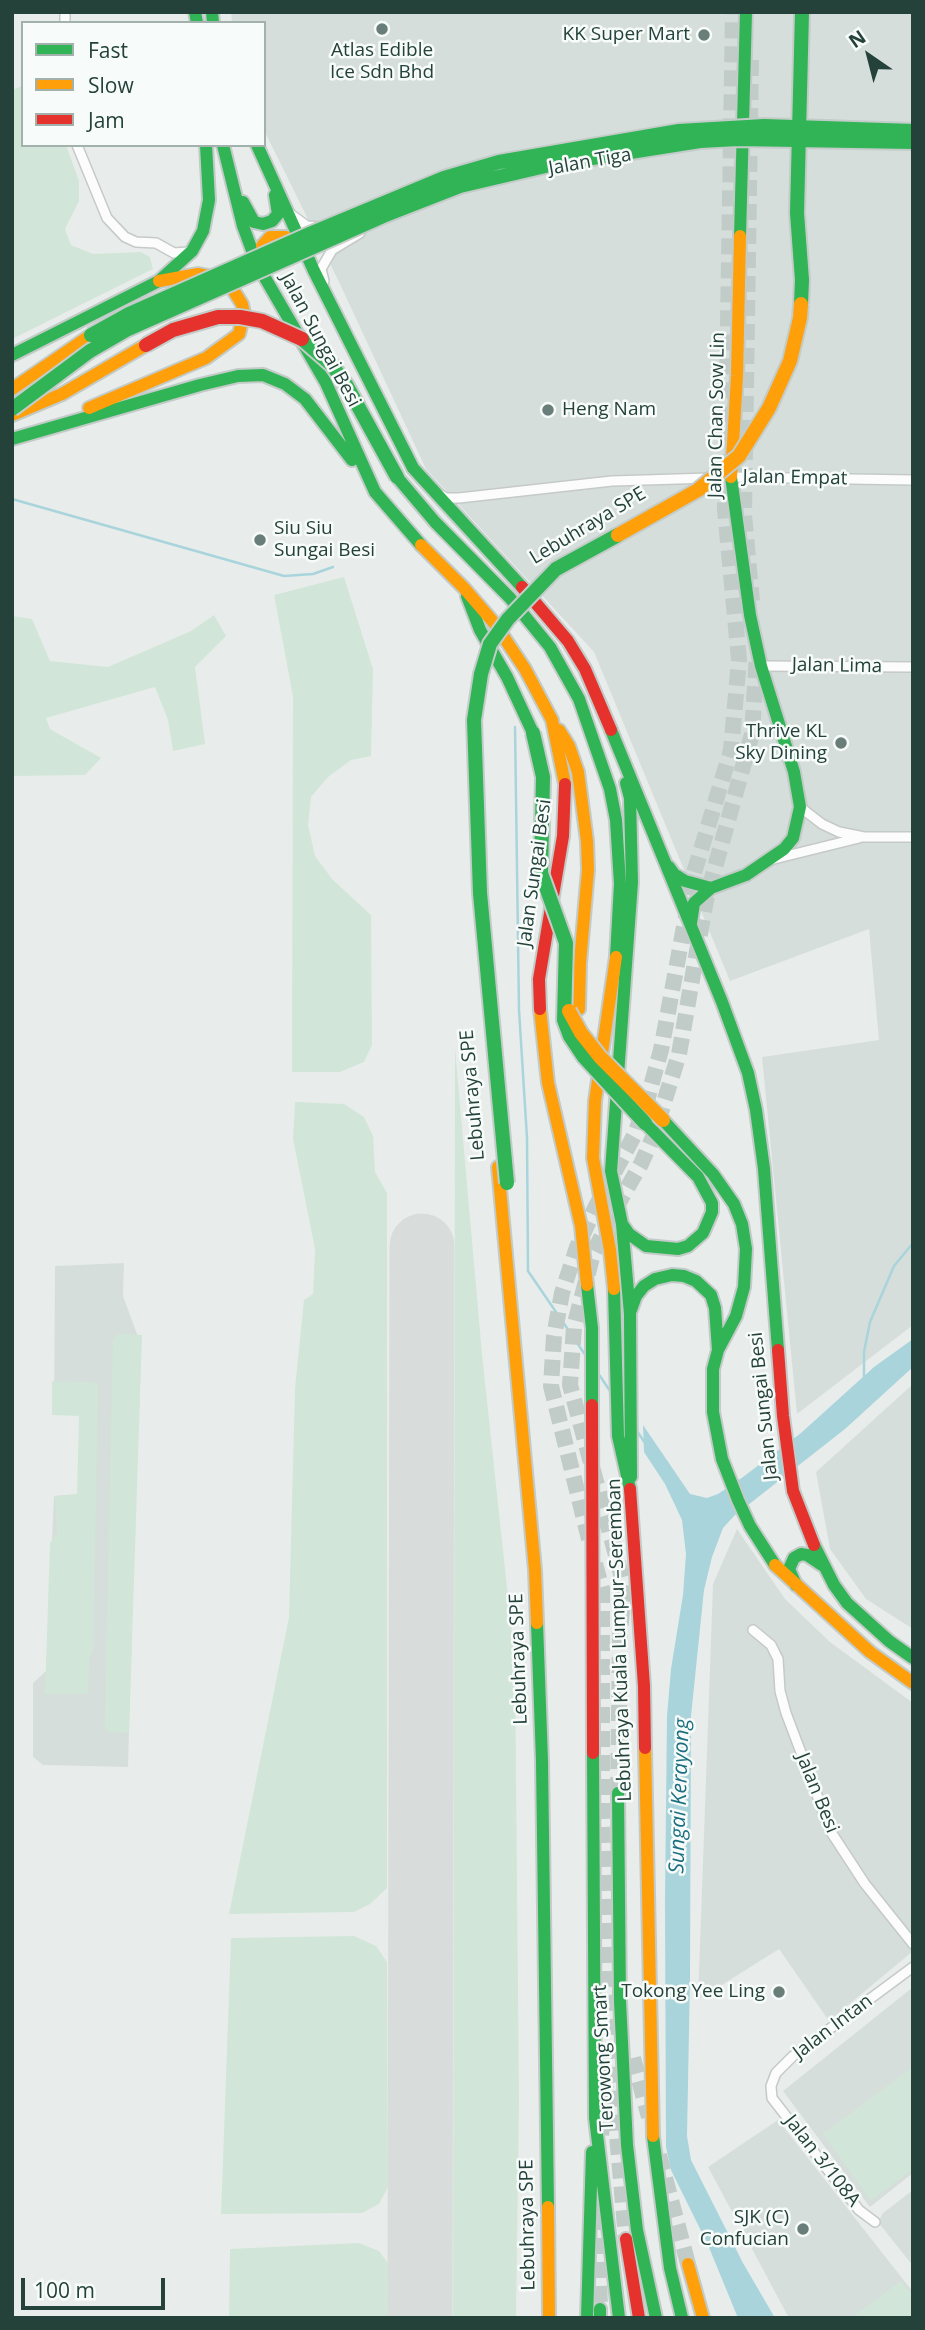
<!DOCTYPE html>
<meta charset="utf-8">
<style>
body{margin:0}
#map{position:relative;width:925px;height:2330px;overflow:hidden;background:#e8edeb;font-family:"Open Sans",sans-serif}
canvas{display:block}
.frame{position:absolute;inset:0;border:14px solid #24423a;pointer-events:none}
.legend{position:absolute;left:21px;top:21px;width:245px;height:126px;box-sizing:border-box;background:#f7fbf9;border:2px solid #a3b1ad;margin:0;padding:9px 12px;list-style:none;font-size:21px;color:#24423a}
.legend li{display:flex;align-items:center;gap:14px;height:35px}
.legend b{width:35px;border:2px solid #a3b1ad}
.north{position:absolute;left:834px;top:21px;width:70px;height:70px;-webkit-text-stroke:5px #f7fbf9;paint-order:stroke;rotate:325deg;font-size:19px;font-weight:700;line-height:28px;text-align:center;color:#24423a}
.north::after{content:'';display:block;margin:auto;width:24px;height:32px;background:#24423a;clip-path:polygon(50% 0,100% 100%,50% 72%,0 100%)}
.scale{position:absolute;left:21px;top:2278px;width:144px;height:32px;box-sizing:border-box;border:4px solid #24423a;border-top:0;padding-left:9px;font-size:21px;line-height:24px;white-space:nowrap;color:#24423a;-webkit-text-stroke:5px #f7fbf9;paint-order:stroke}
</style>
<div id="map">
<canvas width="925" height="2330"></canvas>
<div class="frame"></div>
<ul class="legend">
<li><b style="height:9px;background:#30b455"></b>Fast</li>
<li><b style="height:9px;background:#ff9f0a"></b>Slow</li>
<li><b style="height:9px;background:#e5322d"></b>Jam</li>
</ul>
<div class="north">N</div>
<div class="scale">100 m</div>
</div>
<script>
const context = document.querySelector('canvas').getContext('2d');
context.lineJoin = 'round';
function fillPath(path, color) { context.fillStyle = color; context.fill(path, 'evenodd'); }
const poly = rows => new Path2D(rows.map(r => 'M' + r).join(''));
function trace(path, color, width, dash) { context.strokeStyle = color; context.lineWidth = width; context.lineCap = dash ? 'butt' : 'round'; context.setLineDash(dash || []); context.stroke(path); }
function drawText(font, color, halo, rows, align = 'center') {
  context.font = font + ' "Open Sans",sans-serif'; context.lineWidth = 5; context.setLineDash([]); context.textBaseline = 'middle'; context.strokeStyle = halo; context.fillStyle = color; for (const [text, x, y, turn = 0] of rows) {
    context.save(); context.translate(x, y); context.rotate((+turn || 0) * Math.PI / 180); context.textAlign = isNaN(turn) ? turn : align; if (halo) context.strokeText(text, 0, 0); context.fillText(text, 0, 0); context.restore();
  }
}
const built = poly([
 [231,12,913,12,913,1325,797,1414,762,1057,879,1040,869,929,730,981,594,652,426,469,339,282,264,130,264,23,232,23],
 [124,1263,123,1296,140,1342,128,1767,43,1765,33,1757,33,1683,46,1671,54,1496,78,1494,80,1414,54,1414,55,1266],
 [913,1384,913,1629,866,1599,830,1549,816,1472],
 [737,1529,785,1599,830,1642,913,1703,913,1951,829,2021,779,1949,698,2000,713,1584],
 [913,1987,913,2173,870,2207,783,2091],
 [778,2120,913,2292,913,2318,789,2318,708,2167],
 [913,2190,913,2266,878,2222,883,2213]
]);
const green = poly([
 [22,86,23,145,66,145,79,181,79,201,65,229,71,245,93,254,141,252,150,257,153,269,12,339,12,90],
 [344,577,373,669,371,756,351,760,328,777,311,797,308,825,315,856,332,879,371,915,372,1045,364,1062,340,1072,292,1072,293,696,274,595],
 [214,615,226,636,195,667,205,744,173,751,168,720,155,687,46,718,50,729,101,758,85,775,12,776,12,616,32,619,50,661,108,667,191,631],
 [455,1048,482,1354,515,1662,519,2101,516,2318,453,2318],
 [295,1102,344,1104,364,1117,373,1136,375,1172,387,1193,387,1888,370,1904,354,1912,229,1914,289,1617,295,1388,304,1300,313,1294,315,1249,293,1139],
 [119,1334,142,1335,129,1733,109,1732,105,1727,113,1339],
 [52,1381,98,1383,93,1648,89,1660,88,1694,45,1694,50,1543,57,1534,55,1496,77,1494,79,1416,52,1415],
 [354,1936,376,1946,387,1962,388,2187,379,2204,362,2213,221,2214,231,1938],
 [913,2067,913,2169,871,2200,823,2134],
 [359,2243,379,2251,391,2267,391,2318,229,2318,230,2249],
 [901,2281,913,2296,913,2318,851,2318]
]);
const water = poly([
 [913,1339,913,1367,845,1429,734,1516,723,1528,712,1557,704,1590,691,1716,690,1977,687,2136,691,2160,743,2263,775,2318,738,2318,708,2245,671,2170,666,2147,665,1901,667,1716,671,1669,683,1595,686,1554,682,1520,665,1484,644,1452,643,1425,690,1494,707,1498,718,1494,743,1477,801,1433,874,1367]
]);
const stream = poly([
 [12,499,284,576,313,574,333,567],
 [515,727,519,1010,527,1138,528,1271,586,1356],
 [598,1373,610,1391],
 [864,1378,864,1352,870,1322,894,1266,913,1243],
 [637,1431,645,1443]
]);
const runway = poly([
 [420,2318,422,1246]
]);
const highwayTunnel = poly([
 [751,60,744,515,752,601],
 [589,1539,551,1386,554,1336,562,1293,577,1247,595,1208,635,1134,648,1097,661,1050,694,873,731,750,739,660,725,510,733,12],
 [595,1564,602,1589,602,1816,609,2042,626,2239],
 [618,1793,620,1635,624,1585,570,1385,574,1327,593,1254,614,1211,641,1164,654,1135,679,1054,706,900,752,734,757,654],
 [633,2058,649,2117],
 [601,2135,606,2085],
 [659,2155,688,2264],
 [597,2214,600,2309]
]);
const street = poly([
 [65,12,65,23],
 [77,145,107,218,125,237,136,242,156,243,174,253,188,252],
 [289,213,307,226,321,227],
 [324,281,321,269,332,250,360,233],
 [728,477,913,480],
 [439,494,446,498,459,498,612,481,710,478],
 [761,666,913,667],
 [800,807,822,824,839,832,864,837,913,837],
 [774,859,859,838],
 [753,1630,771,1645,778,1659,780,1691,786,1713,831,1832,865,1884,913,1944],
 [875,2222,859,2210,772,2098,771,2086,776,2073,793,2056,913,1967]
]);
const fast = poly([
 [195,12,197,23],
 [212,12,213,23],
 [223,145,243,226,257,264,326,383,375,492,421,545],
 [257,145,314,271,413,468,522,587],
 [243,202,254,222,263,224,272,221,278,214,275,195],
 [740,236,746,12],
 [12,355,159,281,192,251,203,231,209,200,206,145],
 [12,439,200,385,238,376,263,375,285,384,305,399,352,460],
 [397,477,435,522,510,598,550,647,579,699,610,789,616,820,620,884,616,957],
 [467,596,480,630,507,677,533,733],
 [611,730,722,1002,748,1073,756,1110,764,1169,778,1350],
 [626,783,630,798,632,882,611,1171,622,1224,630,1314,631,1477],
 [669,867,674,874,685,881,711,888],
 [691,923,694,903,711,888,746,875,784,849,793,838,800,807,794,772,761,666,750,615,731,477],
 [663,1120,713,1174,734,1204,742,1224,746,1249,744,1287,736,1316,718,1350,713,1369,713,1412,722,1459,738,1500,750,1526,775,1565],
 [622,1224,629,1234,646,1246,678,1249,688,1246,703,1233,712,1212,712,1203,698,1177,645,1123],
 [587,1285,592,1328,592,1405],
 [614,1289,618,1436,630,1489],
 [631,1310,636,1296,644,1286,655,1279,672,1275,684,1276,696,1281,711,1295,715,1308,718,1350],
 [814,1545,834,1585,847,1603,889,1641,913,1658],
 [796,1585,789,1569,794,1558,801,1554,807,1555,822,1565],
 [537,1623,542,1761,548,2207],
 [593,1753,595,2118,619,2318],
 [618,1793,620,2001,627,2145,637,2230,656,2318],
 [653,2136,670,2268,682,2318],
 [600,2309,600,2318],
 [587,2318,592,2152]
]);
const slow = poly([
 [266,263,262,246,270,237,286,237,295,252],
 [12,389,91,335],
 [89,408,206,358,239,334,244,313,242,304,230,285,219,278,198,274,159,281],
 [12,415,62,394,146,345],
 [731,477,737,376,740,236],
 [421,545,464,588,495,624,525,669,552,720,565,784],
 [559,730,569,746,578,772,587,841,588,870,580,963,579,1009],
 [540,1009,548,1083,581,1226,587,1285],
 [498,1167,535,1570,537,1623],
 [614,1289,610,1250,593,1158,595,1101,616,957],
 [775,1565,870,1652,913,1683],
 [645,1748,653,2136],
 [548,2207,549,2318],
 [688,2264,703,2318]
]);
const jam = poly([
 [522,587,568,641,585,669,611,730],
 [540,1009,539,979,563,836,565,784],
 [778,1350,783,1416,793,1491,814,1545],
 [592,1405,593,1753],
 [630,1489,644,1686,645,1748],
 [626,2239,639,2318]
]);
const fastBridge = poly([
 [801,304,802,280,797,213,802,12],
 [91,335,127,315,312,233,444,178,499,162,679,131,764,126,913,131],
 [302,339,332,365,347,386,397,477],
 [12,409,90,351,128,329,383,216,460,186,554,164,700,141,738,139,913,142],
 [533,733,543,777,541,873,566,943,564,1020,570,1036,584,1057,645,1123],
 [507,1183,480,893,474,720,481,674,490,644,508,619,556,569,618,535]
]);
const slowBridge = poly([
 [618,535,698,490,739,456,769,408,790,361,800,318,801,304],
 [569,1011,581,1033,600,1057,663,1120]
]);
const jamBridge = poly([
 [146,345,173,330,218,317,240,317,262,321,302,339]
]);
const markers = [
 [382,29,7,"#697e78"],
 [704,35,7,"#697e78"],
 [548,410,7,"#697e78"],
 [260,540,7,"#697e78"],
 [841,743,7,"#697e78"],
 [779,1992,7,"#697e78"],
 [803,2229,7,"#697e78"]
];
const poiNames = [
 ["KK Super Mart",690,35],
 ["Atlas Edible",382,51,"center"],
 ["Ice Sdn Bhd",382,73,"center"],
 ["Heng Nam",562,410,"left"],
 ["Siu Siu",274,529,"left"],
 ["Sungai Besi",274,551,"left"],
 ["Thrive KL",827,732],
 ["Sky Dining",827,754],
 ["Tokong Yee Ling",765,1992],
 ["SJK (C)",789,2218],
 ["Confucian",789,2240]
];
const streetNames = [
 ["Jalan Tiga",590,162,-10],
 ["Jalan Sungai Besi",320,340,62],
 ["Jalan Chan Sow Lin",717,415,-89],
 ["Jalan Empat",795,478,1],
 ["Lebuhraya SPE",588,526,-31],
 ["Jalan Lima",837,666,1],
 ["Jalan Sungai Besi",535,873,-82],
 ["Lebuhraya SPE",473,1095,-95],
 ["Jalan Sungai Besi",764,1406,-96],
 ["Lebuhraya Kuala Lumpur–Seremban",620,1640,-92],
 ["Lebuhraya SPE",519,1659,-92],
 ["Jalan Besi",817,1793,68],
 ["Jalan Intan",833,2027,-37],
 ["Terowong Smart",604,2058,-93],
 ["Jalan 3/108A",822,2161,52],
 ["Lebuhraya SPE",528,2225,-91]
];
const waterNames = [
 ["Sungai Kerayong",680,1796,-88]
];
fillPath(built, '#d6dedb');
fillPath(green, '#d1e6d8');
fillPath(water, '#a9d4db');
trace(stream, '#a9d4db', 2.5);
trace(runway, '#d8dddc', 65);
trace(highwayTunnel, '#c1cbc8', 16, [16, 8]);
trace(street, '#c5cac8', 12);
trace(fast, '#c3cbc8', 16);
trace(slow, '#c3cbc8', 16);
trace(jam, '#c3cbc8', 16);
trace(street, '#fcfcfc', 9);
trace(fast, '#30b455', 12);
trace(slow, '#ff9f0a', 12);
trace(jam, '#e5322d', 12);
trace(fastBridge, '#c3ccc9', 18, []);
trace(slowBridge, '#c3ccc9', 18, []);
trace(jamBridge, '#c3ccc9', 18, []);
trace(fastBridge, '#30b455', 14);
trace(slowBridge, '#ff9f0a', 14);
trace(jamBridge, '#e5322d', 14);
for (const [x, y, r, color] of markers) { const dot = new Path2D(); dot.arc(x, y, r, 0, 2 * Math.PI); context.fillStyle = color; context.fill(dot); trace(dot, '#f7fbf9', 2.5); }
drawText('19px', '#24423a', '#f7fbf9', poiNames, 'right');
drawText('19px', '#24423a', '#f7fbf9', streetNames);
drawText('italic 21px', '#1c6f80', '#f7fbf9', waterNames);
</script>
